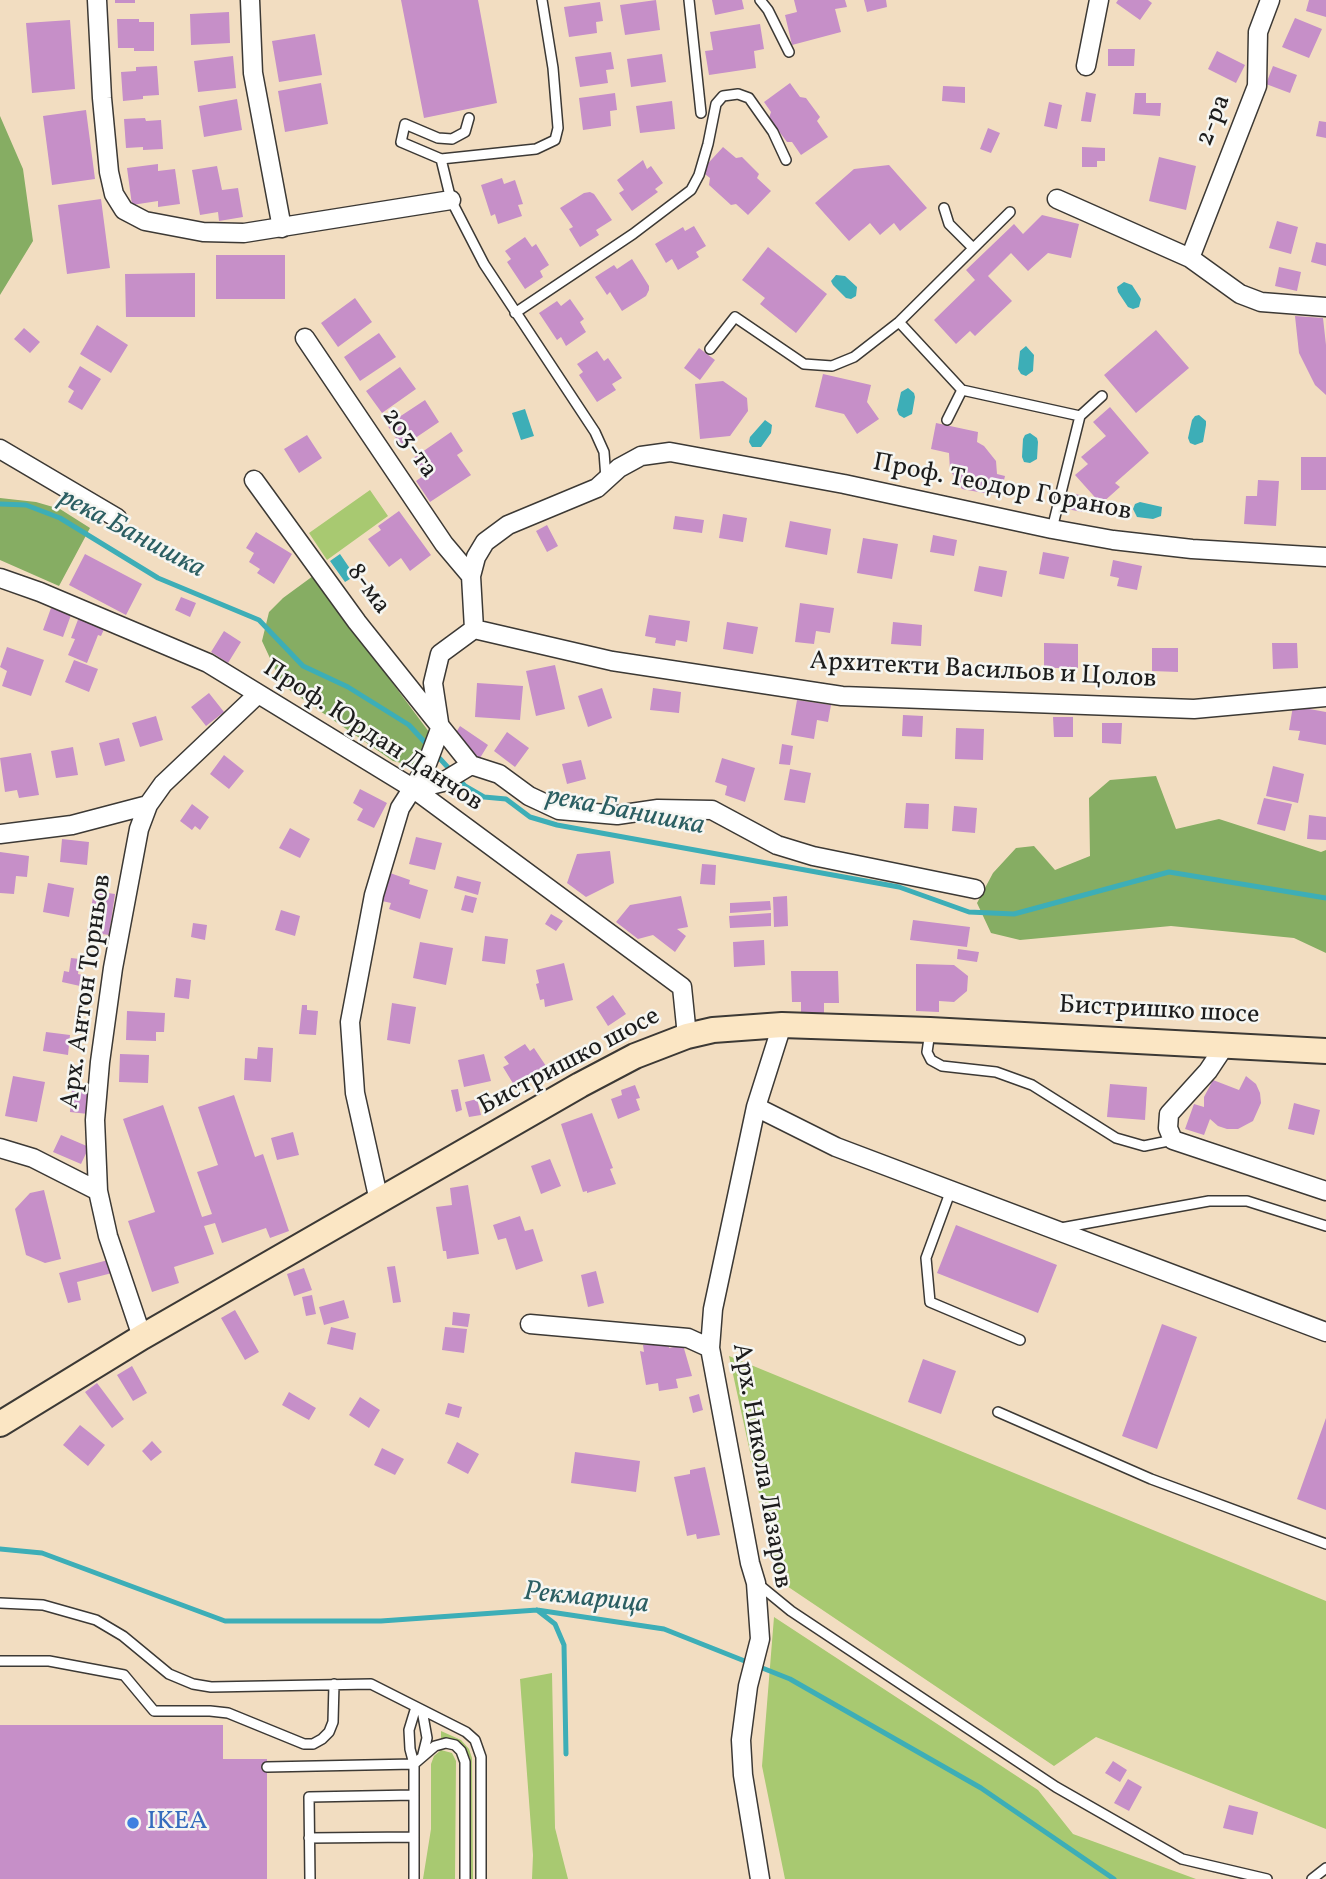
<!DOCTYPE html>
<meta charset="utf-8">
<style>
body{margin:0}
canvas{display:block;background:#f2ddc1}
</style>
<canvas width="1326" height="1879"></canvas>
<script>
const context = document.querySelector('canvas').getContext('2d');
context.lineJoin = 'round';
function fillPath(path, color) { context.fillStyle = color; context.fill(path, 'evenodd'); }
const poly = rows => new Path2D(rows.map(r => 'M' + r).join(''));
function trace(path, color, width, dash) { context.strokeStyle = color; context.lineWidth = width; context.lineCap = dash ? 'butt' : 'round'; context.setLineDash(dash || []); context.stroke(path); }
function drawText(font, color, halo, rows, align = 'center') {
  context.font = font + ' Vollkorn,serif'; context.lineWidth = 5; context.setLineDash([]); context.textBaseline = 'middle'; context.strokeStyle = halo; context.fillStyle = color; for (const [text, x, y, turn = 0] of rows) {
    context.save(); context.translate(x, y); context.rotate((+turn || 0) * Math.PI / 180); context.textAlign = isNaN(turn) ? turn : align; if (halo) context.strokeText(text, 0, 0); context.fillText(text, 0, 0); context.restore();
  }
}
const green = poly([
 [370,490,388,516,327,560,309,533],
 [729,1356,1326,1601,1326,1829,1096,1737,1054,1766,778,1580],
 [774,1617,1038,1790,1073,1834,1196,1879,785,1879,762,1766],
 [552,1673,555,1828,568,1879,532,1879,533,1855,520,1679],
 [441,1731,461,1740,469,1749,472,1758,473,1879,470,1879,470,1758,462,1744,455,1741,441,1738],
 [441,1750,452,1753,456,1761,455,1879,423,1879,431,1829,431,1764,434,1756]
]);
const forest = poly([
 [0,116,23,169,33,241,0,295],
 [0,498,36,502,60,509,90,528,59,586,0,560],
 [313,576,429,732,423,759,414,766,393,761,285,687,275,669,262,641,269,612,283,598],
 [1156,776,1176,829,1219,819,1321,852,1326,850,1326,953,1294,938,1171,926,1020,940,991,933,977,903,993,873,1016,848,1034,846,1055,870,1090,856,1089,798,1110,780]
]);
const water = poly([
 [836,275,845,276,857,287,856,296,851,299,846,298,833,285,831,281],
 [1124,282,1132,285,1141,299,1139,307,1133,309,1128,307,1118,292,1117,287],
 [1026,346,1034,355,1033,371,1026,376,1021,374,1018,369,1020,351],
 [908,388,914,393,915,397,912,414,904,418,899,415,897,410,901,392],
 [525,409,534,436,521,440,512,413],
 [1199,415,1206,421,1206,425,1203,442,1195,445,1190,443,1188,438,1192,420,1195,416],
 [765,420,772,425,771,433,761,447,752,447,749,442,750,437],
 [1030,433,1037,438,1038,442,1037,459,1030,463,1024,462,1022,457,1023,439,1025,435],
 [1140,502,1162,507,1161,516,1153,519,1137,517,1133,509,1135,504],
 [340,554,355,576,345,582,330,561]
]);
const stream = poly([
 [0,504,26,505,60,518,158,578,259,620,303,666,348,687,409,725,465,786,484,797,506,799,530,817,557,825,899,887,969,912,1014,914,1169,872,1326,898],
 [0,1549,42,1553,225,1621,381,1621,537,1610,664,1629,790,1679,981,1788,1114,1879],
 [537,1610,555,1624,564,1645,566,1754]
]);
const building = poly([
 [115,0,135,0,135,3,115,3],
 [401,0,478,0,497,103,424,118],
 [656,0,660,30,625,35,620,5],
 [712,0,742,0,744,9,715,15],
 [794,0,845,0,847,7,835,9,841,32,792,45,785,15,797,12],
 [864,0,886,0,887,7,867,12],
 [1118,0,1148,0,1152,3,1140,20,1116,3],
 [1309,0,1326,0,1326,17,1306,11],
 [600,2,603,21,596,22,597,33,569,37,564,7],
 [229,12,230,43,191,45,190,14],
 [1295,18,1322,29,1309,58,1282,47],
 [117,19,139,19,139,22,154,22,154,51,134,51,134,48,118,48],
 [70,20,75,89,32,93,26,23],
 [760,24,764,49,754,51,756,68,709,75,705,51,713,50,710,32],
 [315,34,322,75,279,82,272,41],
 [1108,49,1135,49,1134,66,1108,66],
 [1217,51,1245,65,1236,83,1208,69],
 [611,52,614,69,606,70,608,83,580,87,575,57],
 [662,54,666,82,631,87,627,59],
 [233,56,236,88,198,92,194,61],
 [157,66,159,95,143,96,143,99,123,101,121,72,136,71,136,67],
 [1273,66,1297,75,1290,93,1266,84],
 [321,83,328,124,285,132,278,91],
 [790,83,800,97,806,98,820,117,817,121,828,137,801,155,792,142,787,142,769,118,771,112,764,102],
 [943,86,965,87,965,103,942,101],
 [1086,92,1096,94,1091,122,1081,121],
 [615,93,617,110,610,111,611,126,583,130,579,98],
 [1135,93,1146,93,1146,103,1161,103,1160,116,1133,114],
 [237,99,242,130,204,137,199,106],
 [672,101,675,129,640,133,636,106],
 [1049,102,1062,105,1057,129,1044,126],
 [86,110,95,179,52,185,43,116],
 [145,118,146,121,161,120,163,149,143,150,143,147,126,148,124,119],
 [1319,121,1326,122,1326,138,1316,136],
 [988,128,1000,133,991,153,980,149],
 [723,147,736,158,742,157,759,174,757,178,771,191,748,215,736,204,731,205,709,185,710,178,701,171],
 [1082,147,1105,148,1105,161,1097,161,1097,167,1082,167],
 [1159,157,1196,166,1186,210,1149,201],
 [643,160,647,169,651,166,663,183,655,189,658,192,632,211,619,193,624,190,617,180],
 [158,164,158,171,175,169,180,204,158,207,158,201,132,205,127,168],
 [889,165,927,208,900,231,894,223,880,235,870,223,849,241,815,203,854,169],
 [217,166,222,190,238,188,243,217,219,221,218,212,200,215,192,170],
 [502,178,504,184,515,180,523,204,518,205,522,216,498,224,495,214,491,216,481,185],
 [590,192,594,194,612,220,596,230,599,235,580,247,569,229,573,227,560,208,584,193],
 [101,199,110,268,67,274,58,205],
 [1042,215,1079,224,1071,258,1048,253,1028,271,1011,253,988,276,1012,301,975,336,970,331,956,344,934,320,975,280,966,270,1014,224,1023,234],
 [1277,221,1298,227,1291,254,1269,248],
 [694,226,706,246,696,252,699,257,678,270,672,259,666,263,655,244,683,227,685,231],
 [525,237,532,247,536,244,549,265,540,271,543,277,525,289,507,262,511,259,505,251],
 [1316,242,1326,244,1326,266,1311,262],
 [768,247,827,294,796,333,760,304,765,298,742,280],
 [216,255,285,255,285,299,216,299],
 [632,259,649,286,649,290,646,296,622,311,610,292,607,295,595,277,614,265,617,269],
 [1279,267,1301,272,1297,291,1275,286],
 [195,273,195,317,126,317,125,274],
 [355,298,372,322,338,347,321,323],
 [570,299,584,319,580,322,586,332,566,346,561,337,557,340,539,313,557,301,561,306],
 [1295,316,1323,318,1326,345,1326,395,1315,385,1299,353],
 [97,325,128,345,111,373,80,354],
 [24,328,40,342,30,353,14,339],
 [1156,330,1189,368,1136,413,1104,375],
 [379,333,396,357,360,381,344,357],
 [699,348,715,360,700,380,684,368],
 [597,351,604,361,608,358,622,378,612,384,616,390,597,402,579,375,583,372,577,364],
 [80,366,101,379,82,410,68,402,74,391,68,387],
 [400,367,416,389,382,413,366,391],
 [823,374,871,385,867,402,879,419,857,434,844,414,815,407],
 [723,381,747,398,748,411,730,436,700,439,695,384],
 [425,400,439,422,402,447,387,425],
 [1110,407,1149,453,1115,483,1120,487,1101,504,1075,475,1088,464,1081,457,1106,436,1093,422],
 [936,423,978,432,977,442,984,446,996,461,997,474,1005,476,1000,496,962,489,950,470,949,453,931,449],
 [451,432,463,451,457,455,471,475,430,502,416,481,423,476,412,459],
 [307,435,322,458,299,473,284,449],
 [1301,457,1326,457,1326,490,1301,490],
 [1258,480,1279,481,1276,526,1244,524,1246,496,1257,496],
 [1070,493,1085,496,1082,512,1067,509],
 [399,511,431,555,410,571,401,558,389,567,368,539,381,530,378,526],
 [723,514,747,518,743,542,719,538],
 [675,516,704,520,702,533,673,529],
 [790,521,831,529,827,555,785,547],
 [547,525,558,546,547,552,536,531],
 [256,532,292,554,274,584,257,573,260,569,249,562,254,553,246,548],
 [933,535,957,540,954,556,930,552],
 [863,538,898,544,892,579,857,573],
 [1043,552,1069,557,1064,579,1039,574],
 [85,554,142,584,126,615,69,585],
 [1113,560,1142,566,1137,590,1117,586,1119,578,1110,576],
 [979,566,1007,571,1002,597,974,591],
 [181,597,196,603,190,617,175,610],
 [800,603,834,608,830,633,816,631,814,644,795,642],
 [51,608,71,615,63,637,43,630],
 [649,615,690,621,687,642,676,640,675,646,655,643,656,638,645,636],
 [79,617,105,627,101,636,98,635,87,663,68,655,75,639,71,638],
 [727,622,758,627,753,654,723,649],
 [893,622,922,625,921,646,891,644],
 [224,631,241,642,228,663,211,652],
 [1044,643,1078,644,1078,668,1044,668],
 [1272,643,1297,643,1298,668,1273,669],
 [7,647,44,660,31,696,2,686,7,671,0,667],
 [1152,648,1178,648,1178,672,1152,671],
 [74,660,98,669,89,692,65,682],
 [555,665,565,709,536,716,526,671],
 [477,683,523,686,520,720,475,717],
 [602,688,612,718,588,727,578,696],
 [653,688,681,692,679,713,650,710],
 [209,693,224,712,206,726,191,707],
 [797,700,831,705,828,722,817,720,814,739,791,735],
 [1293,706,1326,712,1326,745,1298,740,1300,731,1289,730],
 [903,715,923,716,922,737,902,736],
 [156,716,163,740,140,747,132,723],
 [1053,717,1073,717,1073,737,1054,737],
 [1102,723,1122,723,1121,744,1102,743],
 [460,726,488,745,480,758,452,739],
 [956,728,984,729,983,760,955,759],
 [507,732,529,748,515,767,494,751],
 [119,738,125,761,105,766,99,743],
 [782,744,793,746,790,765,779,764],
 [73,747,78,775,56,778,51,751],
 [31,753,39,795,19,798,17,790,5,792,0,758],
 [224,755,244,771,229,789,210,774],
 [722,758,755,768,745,802,725,795,727,786,715,782],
 [581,760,586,779,567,784,562,764],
 [1273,766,1304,774,1298,803,1266,796],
 [790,769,811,773,805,803,784,800],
 [360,789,387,803,374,828,357,820,363,809,353,803],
 [1264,798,1292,804,1285,831,1257,824],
 [906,803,929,804,928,829,904,828],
 [192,804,209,817,200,830,195,826,192,830,180,821],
 [954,806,977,808,975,833,952,831],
 [1309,815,1326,817,1326,840,1307,839],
 [290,828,310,839,300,858,279,848],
 [416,837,442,843,435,870,409,864],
 [62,839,89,842,87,865,60,862],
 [610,851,614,883,586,897,567,883,577,854],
 [0,852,29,856,27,877,16,876,14,894,0,893],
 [702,864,716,865,715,885,700,884],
 [390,873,410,880,409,884,428,890,420,919,389,909,391,903,382,901],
 [457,876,481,882,478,895,454,888],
 [48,883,74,888,69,917,43,912],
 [94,891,115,894,109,935,87,932],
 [465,895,477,898,473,913,461,910],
 [681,896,688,927,677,929,686,936,675,952,653,935,638,939,616,922,630,905],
 [787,896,788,926,774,927,773,897],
 [770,901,771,910,730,913,730,903],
 [281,910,300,916,295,936,275,930],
 [771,913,771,926,730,928,729,916],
 [551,914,563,921,556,931,545,924],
 [913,920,970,927,967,947,910,940],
 [193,923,207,925,205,940,191,937],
 [485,936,508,939,505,964,482,961],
 [764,940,765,965,734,967,733,942],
 [420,942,453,948,446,985,413,978],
 [958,949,979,952,977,962,957,959],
 [71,958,80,959,78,974,82,975,80,986,62,982,64,971,69,972],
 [564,963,573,1000,545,1007,544,999,540,1000,536,984,539,983,536,970],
 [916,964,954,965,968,976,967,991,954,1002,939,1001,939,1012,916,1011],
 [791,971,838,971,839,1003,824,1003,824,1017,801,1017,801,1002,792,1002],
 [176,978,191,980,189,999,174,997],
 [613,995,626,1014,608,1026,596,1007],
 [392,1003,416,1007,410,1044,387,1040],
 [302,1005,307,1005,307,1010,318,1011,316,1035,299,1034],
 [127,1011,165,1013,164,1032,156,1032,156,1041,126,1040],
 [46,1032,70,1035,68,1055,43,1051],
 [525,1044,530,1051,534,1048,546,1066,514,1085,503,1067,509,1064,504,1057],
 [258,1047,273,1048,271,1082,244,1080,245,1058,257,1059],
 [120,1054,149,1055,148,1083,119,1082],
 [484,1054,491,1081,464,1087,458,1060],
 [13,1076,45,1082,37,1122,5,1116],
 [1246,1076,1256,1084,1260,1093,1261,1103,1253,1121,1238,1129,1227,1129,1218,1126,1210,1119,1204,1135,1185,1129,1194,1104,1204,1107,1204,1097,1213,1080,1239,1090],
 [1110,1084,1147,1087,1145,1120,1107,1117],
 [635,1085,640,1098,636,1099,640,1110,618,1119,611,1099,622,1095,621,1090],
 [72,1089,90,1091,88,1114,70,1112],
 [458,1089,462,1110,456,1112,451,1090],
 [234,1095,255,1157,263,1154,289,1231,270,1238,266,1228,222,1243,215,1223,204,1226,214,1254,174,1267,179,1283,152,1292,128,1221,155,1212,123,1119,163,1105,202,1217,212,1214,197,1172,218,1165,198,1107],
 [477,1099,481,1115,469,1117,465,1102],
 [1294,1103,1320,1110,1314,1135,1288,1129],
 [592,1113,613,1168,610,1169,616,1184,587,1193,587,1191,583,1192,561,1124],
 [293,1132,299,1155,277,1160,271,1138],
 [61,1135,89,1147,81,1164,53,1152],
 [550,1159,561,1186,541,1194,531,1166],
 [468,1185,479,1254,447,1259,446,1251,443,1251,436,1207,452,1205,450,1188],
 [44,1190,61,1259,45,1263,26,1255,15,1209,30,1193],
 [520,1216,525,1231,533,1229,543,1261,516,1270,506,1238,498,1240,493,1225],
 [956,1225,1057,1265,1038,1313,937,1273],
 [108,1260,112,1273,77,1282,81,1300,68,1303,59,1273],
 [395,1266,401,1302,393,1303,387,1267],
 [304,1268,312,1290,294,1296,287,1274],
 [596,1271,604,1303,588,1307,581,1275],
 [312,1295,316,1314,306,1316,302,1297],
 [344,1300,349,1318,324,1325,319,1307],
 [235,1310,259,1352,245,1360,221,1318],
 [453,1312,470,1314,468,1327,452,1325],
 [1162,1324,1197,1337,1157,1449,1122,1436],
 [331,1327,356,1333,353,1350,327,1344],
 [445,1327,467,1329,464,1353,442,1350],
 [668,1340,669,1348,683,1345,692,1376,676,1379,678,1388,659,1391,658,1383,646,1385,640,1351,644,1352,643,1345],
 [923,1359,956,1371,941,1414,908,1402],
 [132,1366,147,1393,133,1401,117,1375],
 [97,1383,124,1419,112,1428,85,1392],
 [289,1392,316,1408,309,1420,282,1405],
 [699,1394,703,1410,693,1413,689,1397],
 [360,1397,380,1410,369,1428,349,1415],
 [448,1403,462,1407,459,1418,445,1414],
 [1326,1418,1326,1510,1297,1499],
 [80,1425,105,1445,88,1466,63,1445],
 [152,1441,162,1452,151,1461,142,1451],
 [457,1442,479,1454,468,1474,447,1463],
 [382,1448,404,1459,395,1475,374,1465],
 [575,1452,640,1461,636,1492,571,1483],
 [705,1467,720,1535,697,1539,696,1534,687,1536,674,1477,690,1474,690,1470],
 [0,1725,223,1725,223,1759,267,1759,267,1879,0,1879],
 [1113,1761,1127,1770,1120,1782,1105,1773],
 [1128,1779,1142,1787,1129,1811,1114,1803],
 [1229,1805,1258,1812,1253,1835,1223,1828]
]);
const lane = poly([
 [689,0,701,113],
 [760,0,768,10,789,52],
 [469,118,465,132,452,139,438,138,405,124,401,142,441,159,451,200,484,264,595,432,604,452,606,479],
 [441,159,536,149,555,140,558,128,553,68,542,0],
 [944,208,949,224,973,248],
 [515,313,633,234,691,190,699,175,708,144,716,104,723,96,738,94,749,98,773,132,786,160],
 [899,322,962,390,1080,416,1052,529],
 [710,349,735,317,804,364,832,366,854,357,899,322,1010,212],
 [1080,416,1102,396],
 [947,420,962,390],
 [930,1032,927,1052,931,1060,942,1066,996,1072,1032,1085,1116,1138,1144,1146,1173,1140],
 [951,1190,926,1258,930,1302,1020,1340],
 [1061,1228,1209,1201,1247,1201,1326,1226],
 [998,1412,1151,1479,1326,1544],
 [758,1584,791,1611,1056,1787,1182,1859,1267,1879],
 [0,1603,43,1605,96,1620,123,1636,169,1674,193,1684,211,1687,371,1684,466,1732,475,1740,481,1757,481,1879],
 [0,1661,49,1661,124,1675,154,1711,210,1711,228,1713,304,1744,313,1744,322,1739,329,1732,333,1722,334,1684],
 [422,1710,427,1738,423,1754],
 [267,1767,414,1764,435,1746,446,1743,455,1745,461,1751,465,1762,465,1879],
 [309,1838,414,1837],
 [310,1879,309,1797,414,1795],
 [414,1879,414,1764,410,1749,409,1730,416,1707],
 [1312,1879,1326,1868]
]);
const street = poly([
 [97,0,102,98,109,172,114,194,124,210,145,221,203,232,244,233,451,200],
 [250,0,253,73,282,228],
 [1086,66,1099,0],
 [1057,199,1190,258,1240,294,1261,302,1326,307],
 [1190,258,1257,86,1258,32,1270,0],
 [305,338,444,544,471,576],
 [0,449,117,518],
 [254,480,357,622,471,765,499,774,529,796,559,810,617,815,658,809,712,810,777,845,813,856,975,889],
 [0,578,40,592,208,663,414,789,682,987,687,1036],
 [474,629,471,576,476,557,485,542,508,525,597,488,619,468,641,456,670,452,844,484,1052,529,1113,540,1192,549,1326,557],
 [474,629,612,661,842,696,1194,709,1326,697],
 [414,789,443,782,471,765],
 [0,834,72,825,148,805],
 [1226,1044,1208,1071,1169,1114,1168,1128,1173,1140,1326,1191],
 [756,1107,836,1147,1326,1332],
 [0,1148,33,1158,98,1191],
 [379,1201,355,1093,350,1022,374,895,400,808,425,769,440,729,433,683,440,654,474,629],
 [530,1324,688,1338,710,1348],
 [142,1337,108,1236,98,1191,95,1120,100,1062,113,968,139,829,148,805,163,784,258,694],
 [760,1879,743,1775,741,1740,748,1686,760,1639,756,1583,750,1563,710,1348,713,1309,756,1107,782,1025]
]);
const secondary = poly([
 [0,1424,142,1337,580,1085,635,1056,687,1036,713,1030,782,1025,930,1030,1326,1051]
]);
const markers = [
 [133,1823,7,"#3f7fe0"]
];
const streetNames = [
 ["2-ра",1215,121,-68],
 ["203-та",408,444,56],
 ["Проф. Теодор Горанов",1002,489,11],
 ["8-ма",367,590,54],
 ["Архитекти Васильов и Цолов",983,672,3],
 ["Проф. Юрдан Данчов",372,737,33],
 ["Арх. Антон Торньов",88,992,-82],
 ["Бистришко шосе",1159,1012,3],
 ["Бистришко шосе",570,1063,-28],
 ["Арх. Никола Лазаров",760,1466,80]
];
const shopNames = [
 ["IKEA",147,1823]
];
const waterNames = [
 ["река Банишка",131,535,28],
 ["река Банишка",625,813,11],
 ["Рекмарица",586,1600,6]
];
fillPath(green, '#a8c971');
fillPath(forest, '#86ad63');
fillPath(water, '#3daeb7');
trace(stream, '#3daeb7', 5);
fillPath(building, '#c68fc8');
trace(lane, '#3c3935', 12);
trace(street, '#3c3935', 21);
trace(secondary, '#3c3935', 28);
trace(lane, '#fff', 9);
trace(street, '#fff', 18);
trace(secondary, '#fbe6c4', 24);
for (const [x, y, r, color] of markers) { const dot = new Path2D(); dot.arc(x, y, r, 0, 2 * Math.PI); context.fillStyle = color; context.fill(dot); trace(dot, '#f6f6f2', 2.5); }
drawText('26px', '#1c1c1c', '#f6f6f2', streetNames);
drawText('26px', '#366cbe', '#f6f6f2', shopNames, 'left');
drawText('italic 28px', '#2b5e62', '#f6f6f2', waterNames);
</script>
